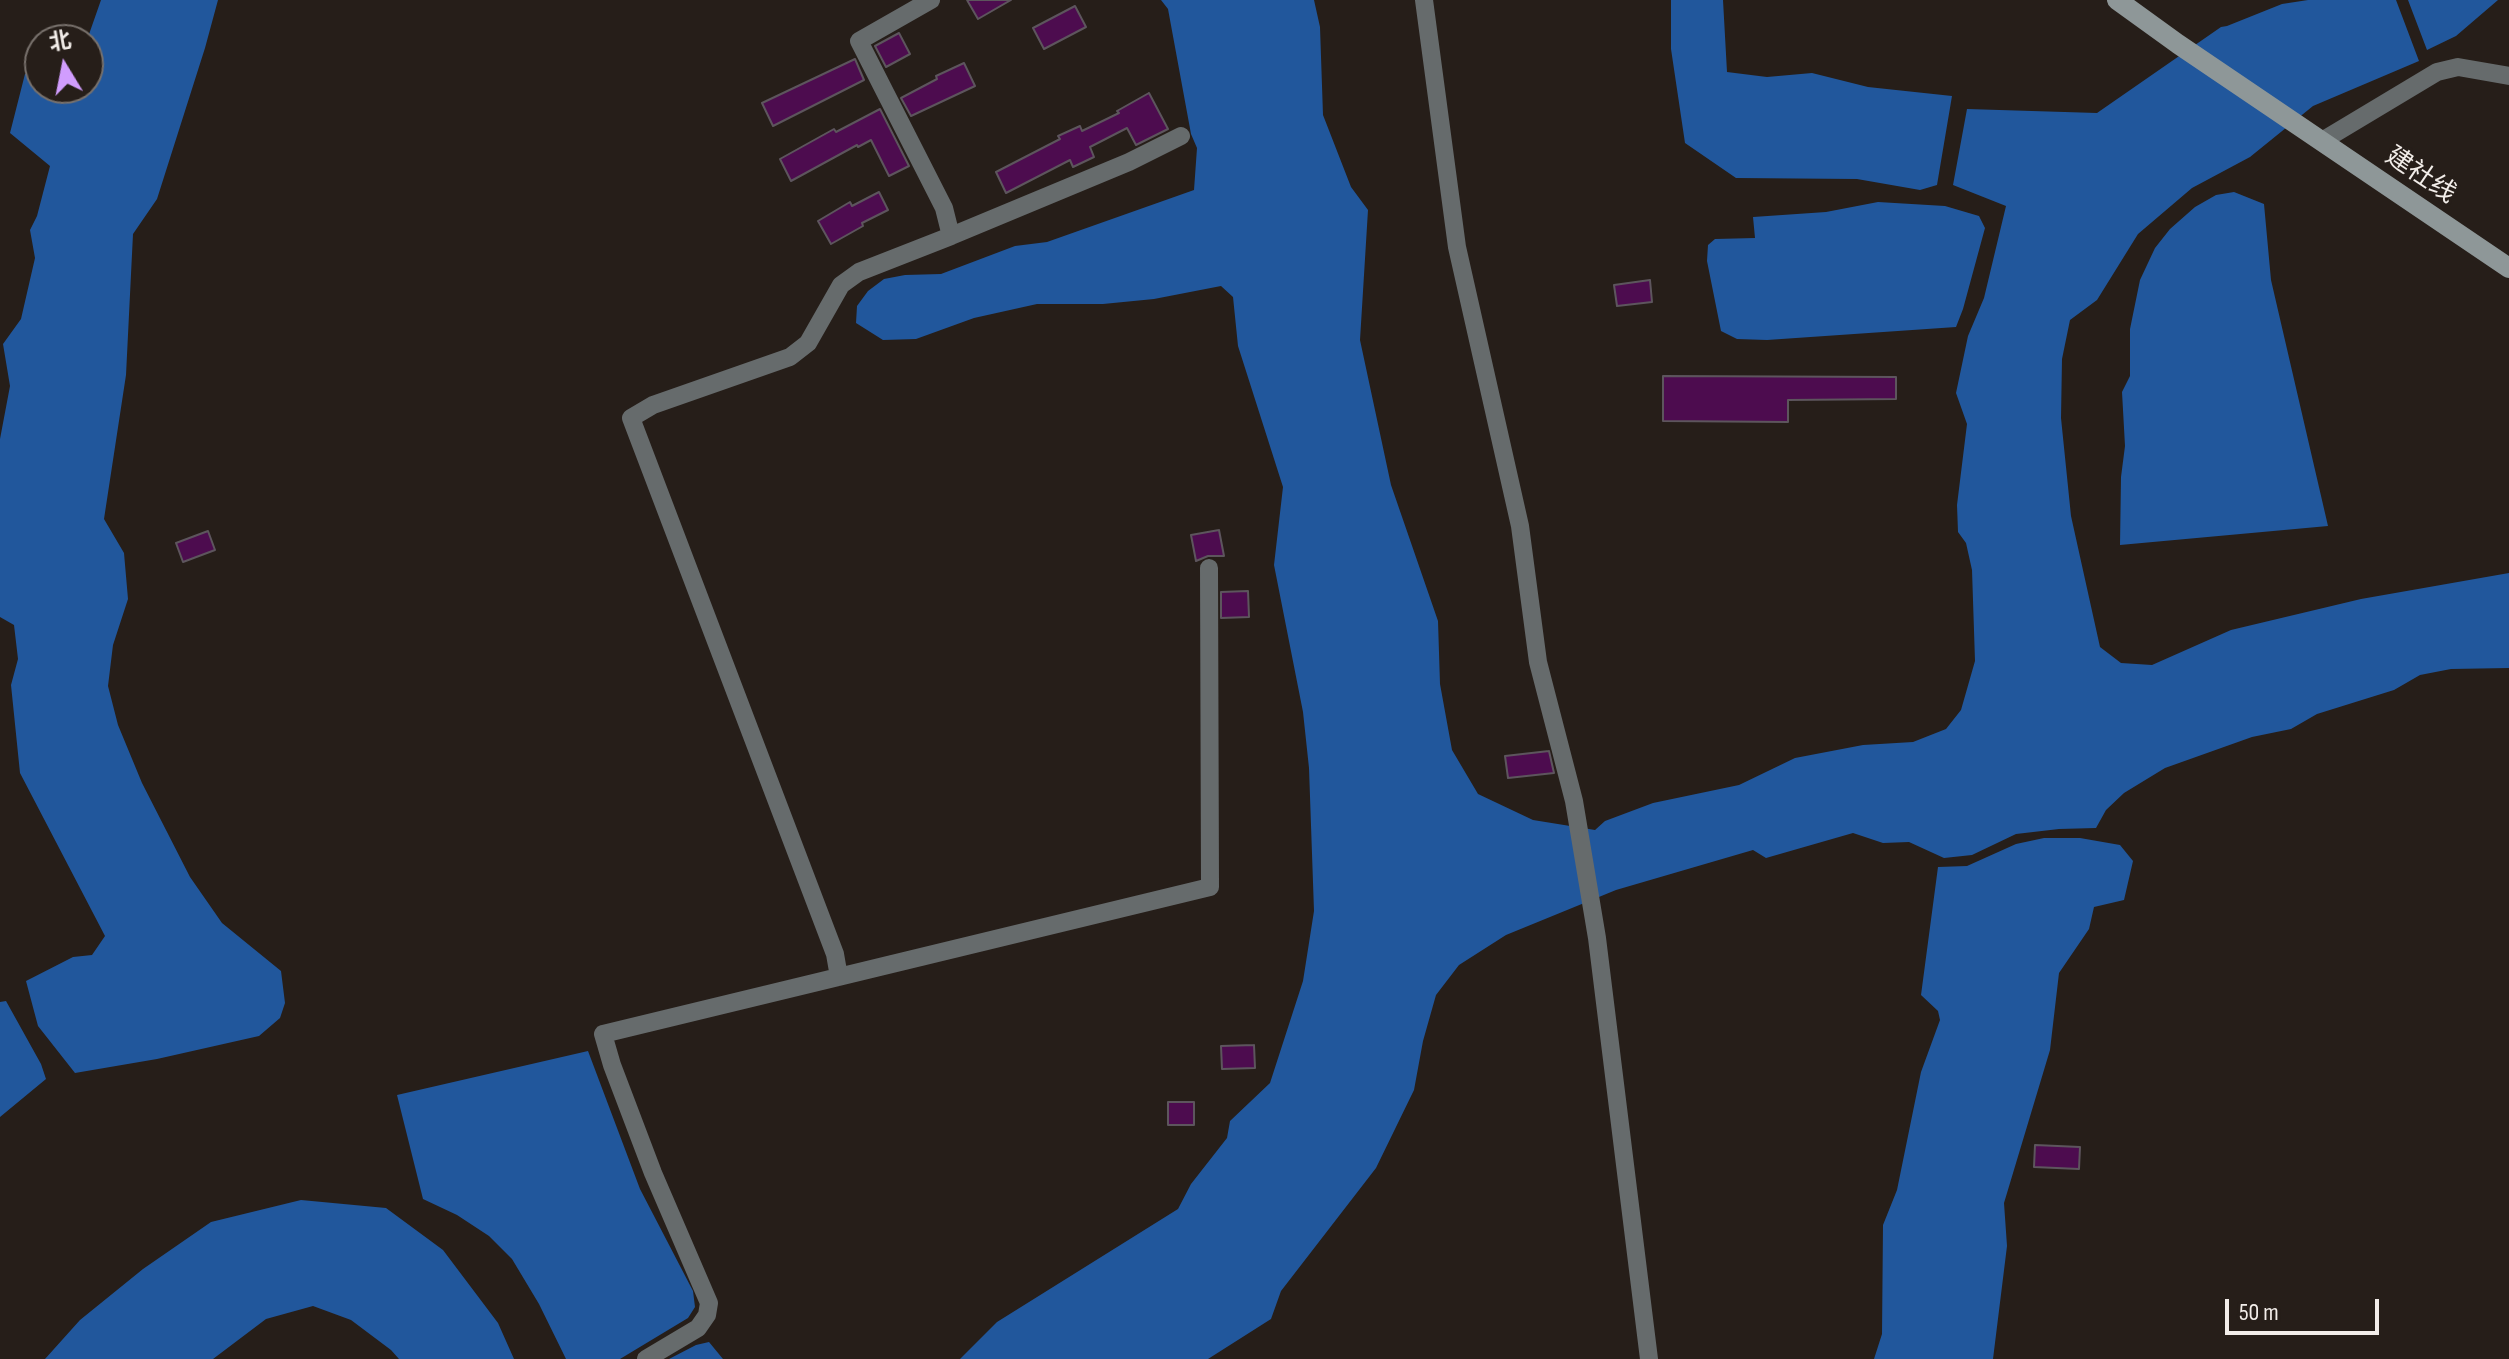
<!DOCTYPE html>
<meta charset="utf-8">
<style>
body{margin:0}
#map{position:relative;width:2509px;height:1359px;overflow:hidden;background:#261e19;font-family:"Sofia Sans Condensed","Noto Sans SC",sans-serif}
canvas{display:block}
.north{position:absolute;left:24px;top:24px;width:80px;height:80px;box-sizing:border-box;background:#261e19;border:2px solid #78716c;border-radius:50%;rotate:350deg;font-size:22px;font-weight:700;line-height:32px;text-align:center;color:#f2ede9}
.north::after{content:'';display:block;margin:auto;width:28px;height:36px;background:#d19dfe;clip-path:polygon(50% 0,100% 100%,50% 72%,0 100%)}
.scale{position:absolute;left:2225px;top:1299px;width:154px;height:36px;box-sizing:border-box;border:4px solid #f2ede9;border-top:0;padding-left:10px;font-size:24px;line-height:28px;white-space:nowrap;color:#f2ede9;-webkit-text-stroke:6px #261e19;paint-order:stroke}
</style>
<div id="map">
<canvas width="2509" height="1359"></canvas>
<div class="north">北</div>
<div class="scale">50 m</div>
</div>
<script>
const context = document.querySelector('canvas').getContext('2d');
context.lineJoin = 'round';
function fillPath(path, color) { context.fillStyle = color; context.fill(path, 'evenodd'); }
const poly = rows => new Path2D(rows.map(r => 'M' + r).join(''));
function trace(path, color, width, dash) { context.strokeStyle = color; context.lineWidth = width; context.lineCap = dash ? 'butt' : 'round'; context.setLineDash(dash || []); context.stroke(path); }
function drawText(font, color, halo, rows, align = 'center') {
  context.font = font + ' "Sofia Sans Condensed","Noto Sans SC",sans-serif'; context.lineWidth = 6; context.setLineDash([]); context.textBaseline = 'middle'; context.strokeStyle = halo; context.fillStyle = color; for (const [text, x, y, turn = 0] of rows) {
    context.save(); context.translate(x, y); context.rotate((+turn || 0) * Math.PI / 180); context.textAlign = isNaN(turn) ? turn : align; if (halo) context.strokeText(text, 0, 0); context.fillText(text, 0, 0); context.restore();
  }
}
const water = poly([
 [101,0,218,0,205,48,157,199,133,234,126,375,104,519,124,553,128,599,113,645,108,686,118,725,142,783,190,877,222,923,281,971,285,1003,280,1018,259,1036,157,1059,75,1073,38,1026,26,981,73,957,92,955,105,936,20,773,11,685,18,659,14,625,0,617,0,439,10,386,3,344,21,319,35,258,30,230,37,216,50,166,10,133,25,74,40,71,40,88,88,88,87,40],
 [1161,0,1314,0,1320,27,1323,115,1351,187,1368,210,1360,340,1391,485,1438,621,1440,684,1452,750,1478,794,1533,820,1595,830,1605,821,1653,803,1739,785,1795,758,1863,745,1913,742,1946,729,1961,710,1975,661,1972,570,1966,543,1958,532,1957,505,1967,424,1956,393,1968,336,1984,298,2006,206,1953,185,1967,109,2097,113,2221,27,2227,26,2282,4,2308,0,2396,0,2419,61,2313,106,2250,157,2192,188,2138,234,2097,300,2070,320,2062,359,2061,418,2071,516,2100,647,2121,663,2152,665,2231,630,2361,599,2509,573,2509,668,2451,669,2420,675,2394,690,2317,714,2291,729,2252,737,2165,768,2124,793,2106,810,2096,828,2059,829,2016,834,1972,855,1944,858,1909,842,1883,843,1853,833,1766,858,1753,850,1616,890,1506,935,1459,965,1436,995,1423,1041,1414,1090,1376,1168,1281,1291,1271,1319,1208,1359,960,1359,997,1322,1178,1209,1191,1184,1227,1138,1230,1121,1270,1083,1303,981,1314,911,1309,768,1303,712,1274,565,1283,487,1238,346,1233,297,1221,286,1154,299,1103,304,1037,304,974,318,916,339,883,340,856,323,857,306,868,291,884,279,905,275,941,274,1015,246,1047,242,1194,190,1197,148,1191,134,1168,9],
 [1671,0,1723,0,1727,72,1767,77,1812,73,1868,87,1952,96,1937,185,1920,190,1857,179,1736,178,1685,143,1671,49],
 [2408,0,2498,0,2456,36,2427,50],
 [2234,192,2264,204,2271,280,2328,526,2120,545,2121,477,2125,446,2122,392,2130,376,2130,329,2140,280,2155,248,2170,229,2195,207,2216,195],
 [1878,202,1945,206,1979,216,1985,228,1963,309,1956,327,1767,340,1737,339,1721,331,1707,261,1708,245,1715,239,1755,238,1753,217,1826,212],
 [2044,838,2080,838,2120,845,2133,861,2124,900,2094,907,2089,929,2059,973,2050,1050,2004,1203,2007,1246,1993,1359,1874,1359,1882,1334,1883,1225,1897,1190,1921,1072,1940,1020,1938,1011,1921,995,1938,867,1967,866,2016,844],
 [6,1001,41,1064,46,1079,0,1117,0,1002],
 [588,1051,640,1189,693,1291,695,1307,688,1318,620,1359,566,1359,539,1304,512,1259,489,1236,457,1215,423,1199,397,1095],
 [301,1200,386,1208,443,1250,498,1323,514,1359,399,1359,391,1350,351,1320,313,1306,266,1319,213,1359,45,1359,80,1320,143,1269,211,1222],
 [709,1342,723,1359,669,1359,696,1345]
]);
const building = poly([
 [967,0,1011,0,978,19,967,0],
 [1075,6,1086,27,1044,49,1033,28,1075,6],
 [899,33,910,54,886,67,875,46,899,33],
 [855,59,864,80,773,126,762,103,855,59],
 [964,63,975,86,911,116,901,98,937,79,936,76,964,63],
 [1149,93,1168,129,1136,145,1127,128,1090,147,1094,157,1073,167,1070,160,1006,193,996,172,1060,139,1058,136,1080,126,1082,131,1119,113,1117,111,1149,93],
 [880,109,909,166,889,176,871,140,858,147,857,145,791,181,780,159,834,129,836,132,880,109],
 [879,192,888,210,862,223,863,226,831,244,818,221,850,202,852,206,879,192],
 [1650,280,1652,302,1617,306,1614,285,1650,280],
 [1663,376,1896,377,1896,399,1788,400,1788,422,1663,421,1663,376],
 [1219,530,1224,556,1208,556,1196,561,1191,535,1219,530],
 [208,531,215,550,183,562,176,543,208,531],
 [1248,591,1249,617,1221,618,1221,592,1248,591],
 [1549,751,1554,773,1508,778,1505,756,1549,751],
 [1254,1045,1255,1068,1222,1069,1221,1046,1254,1045],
 [1168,1102,1194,1102,1194,1125,1168,1125,1168,1102],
 [2035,1145,2080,1147,2079,1169,2034,1167,2035,1145]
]);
const street = poly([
 [1424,0,1457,247,1520,526,1538,662,1574,801,1597,938,1649,1359],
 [2322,141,2437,72,2458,67,2509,76],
 [951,236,1129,162,1181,136],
 [839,977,835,954,631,418,653,405,790,357,808,343,841,285,859,272,951,236,944,208,859,41,931,0],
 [646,1359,698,1328,707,1315,709,1303,653,1173,612,1065,603,1034,1210,887,1209,568]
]);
const secondary = poly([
 [2117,0,2178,44,2509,268]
]);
const streetNames = [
 ["建社线",2420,176,34]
];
fillPath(water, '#21579c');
fillPath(building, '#4d0c4f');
trace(building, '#5d555d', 2);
trace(street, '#666b6c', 18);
trace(secondary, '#8e9798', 20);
drawText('26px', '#f2ede9', '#261e19', streetNames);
</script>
